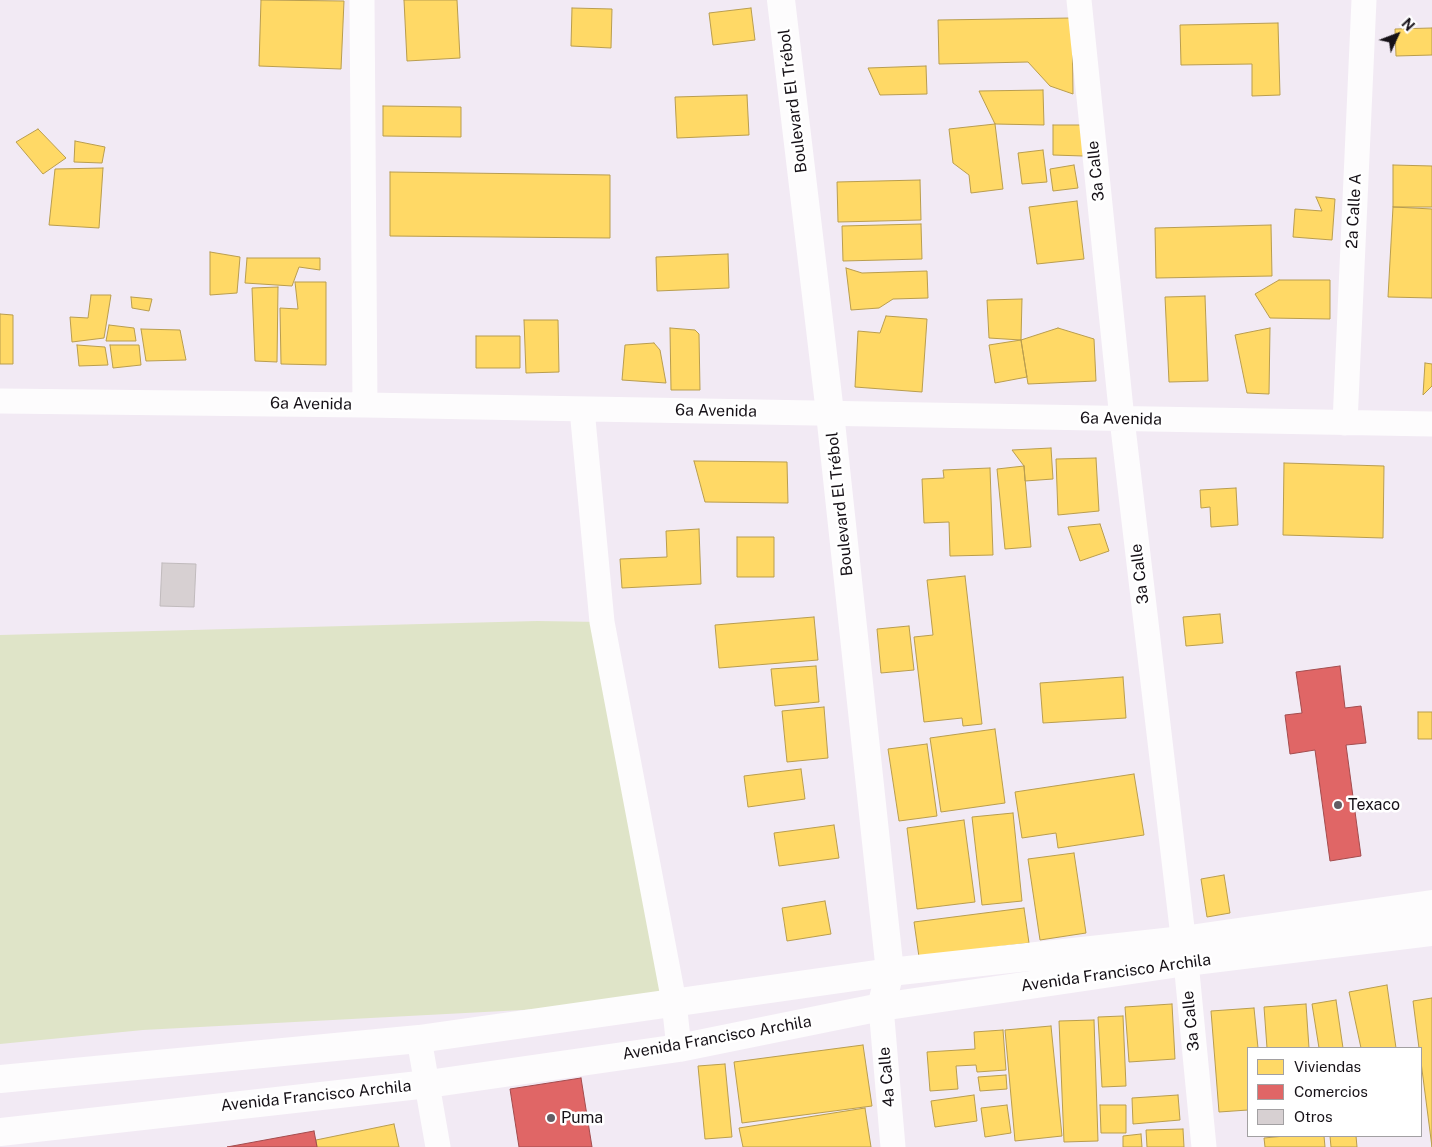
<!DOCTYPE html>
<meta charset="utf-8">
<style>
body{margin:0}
#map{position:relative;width:1432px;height:1147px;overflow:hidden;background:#f2eaf4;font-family:"Public Sans",sans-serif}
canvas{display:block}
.legend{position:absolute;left:1247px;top:1047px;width:175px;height:90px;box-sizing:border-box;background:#fff;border:1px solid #a2a0a2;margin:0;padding:6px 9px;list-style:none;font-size:15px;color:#161117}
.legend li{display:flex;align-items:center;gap:10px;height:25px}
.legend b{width:25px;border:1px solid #a2a0a2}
.north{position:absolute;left:1372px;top:10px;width:50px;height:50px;-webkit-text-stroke:4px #fff;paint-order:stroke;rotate:47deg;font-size:14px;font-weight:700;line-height:20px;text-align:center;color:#161117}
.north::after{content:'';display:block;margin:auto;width:18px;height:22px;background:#161117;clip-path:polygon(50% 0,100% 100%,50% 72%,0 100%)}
</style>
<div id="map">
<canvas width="1432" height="1147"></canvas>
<ul class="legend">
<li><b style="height:14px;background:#ffd966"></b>Viviendas</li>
<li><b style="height:14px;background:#e06666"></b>Comercios</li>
<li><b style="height:14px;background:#d7d0d2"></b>Otros</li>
</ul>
<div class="north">N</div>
</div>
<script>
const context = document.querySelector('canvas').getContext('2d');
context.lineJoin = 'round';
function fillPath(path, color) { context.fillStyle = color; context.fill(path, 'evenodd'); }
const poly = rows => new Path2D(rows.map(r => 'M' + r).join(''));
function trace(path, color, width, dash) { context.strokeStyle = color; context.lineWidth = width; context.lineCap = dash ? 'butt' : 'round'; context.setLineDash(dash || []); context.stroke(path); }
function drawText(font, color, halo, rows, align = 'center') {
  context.font = font + ' "Public Sans",sans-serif'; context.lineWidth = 5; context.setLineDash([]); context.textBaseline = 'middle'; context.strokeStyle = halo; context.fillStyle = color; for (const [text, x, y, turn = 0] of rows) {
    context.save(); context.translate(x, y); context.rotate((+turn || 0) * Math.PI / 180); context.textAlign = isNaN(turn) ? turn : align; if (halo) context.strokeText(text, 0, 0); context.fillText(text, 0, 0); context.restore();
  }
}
const green = poly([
 [537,621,602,622,674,1002,143,1030,0,1044,0,635]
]);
const homes = poly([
 [261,0,344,1,341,69,259,66,261,0],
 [404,0,457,0,460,58,407,61,404,0],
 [572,8,612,9,611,48,571,46,572,8],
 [751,8,755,40,713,45,709,13,751,8],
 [1072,18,1073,94,1050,86,1028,62,939,64,938,20,1072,18],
 [1278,23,1280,95,1252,96,1252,64,1181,65,1180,25,1278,23],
 [1432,28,1432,55,1396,56,1395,29,1432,28],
 [926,66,927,94,880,95,868,68,926,66],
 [1043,90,1044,125,995,124,979,91,1043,90],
 [747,95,749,135,677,138,675,97,747,95],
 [383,106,461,107,461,137,383,136,383,106],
 [995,124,1003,189,971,193,969,175,953,163,949,129,995,124],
 [1053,125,1083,125,1083,156,1053,155,1053,125],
 [38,129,66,158,43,174,16,142,38,129],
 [75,141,105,147,102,163,74,162,75,141],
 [1043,150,1047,182,1022,184,1018,153,1043,150],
 [1074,165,1078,188,1053,191,1050,169,1074,165],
 [1393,165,1432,166,1432,207,1393,207,1393,165],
 [103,168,99,228,49,225,55,169,103,168],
 [390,172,610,175,610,238,390,236,390,172],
 [920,180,921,220,838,222,837,182,920,180],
 [1316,197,1335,199,1332,240,1293,237,1295,209,1322,211,1316,197],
 [1077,201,1084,259,1037,264,1029,207,1077,201],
 [1393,207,1432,209,1432,298,1388,297,1393,207],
 [921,224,922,259,843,261,842,226,921,224],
 [1271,225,1272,276,1156,278,1155,228,1271,225],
 [210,252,240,257,237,293,210,295,210,252],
 [728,254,729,288,657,291,656,257,728,254],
 [247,258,320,258,320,270,299,267,292,286,245,283,247,258],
 [846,268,862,273,927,271,928,298,893,299,879,308,851,310,846,268],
 [1279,280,1330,280,1330,319,1270,318,1255,294,1279,280],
 [295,282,326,282,326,365,281,364,280,308,298,309,295,282],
 [278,287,277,362,255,361,252,288,278,287],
 [91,295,111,295,104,338,72,342,70,317,88,318,91,295],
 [1205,296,1208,381,1169,382,1165,297,1205,296],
 [131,297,152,299,149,311,132,308,131,297],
 [1022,299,1021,340,989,338,987,300,1022,299],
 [0,314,13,315,13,364,0,364,0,314],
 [886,316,927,319,922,392,855,387,858,331,880,333,886,316],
 [524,320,558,320,559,372,526,373,524,320],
 [109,325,134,328,136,341,106,341,109,325],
 [670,328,695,330,699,334,700,390,671,390,670,328],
 [1058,328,1094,339,1096,381,1028,384,1021,340,1058,328],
 [1270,328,1269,394,1247,393,1235,335,1270,328],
 [141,329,180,330,186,360,146,361,141,329],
 [476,336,520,336,520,368,476,368,476,336],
 [1021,340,1027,377,995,383,989,345,1021,340],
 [654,343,660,350,666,383,622,380,625,345,654,343],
 [77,345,105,347,108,365,79,366,77,345],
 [110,345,139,345,141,365,113,368,110,345],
 [1425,363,1432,364,1432,386,1423,395,1425,363],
 [1051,448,1053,479,1025,481,1024,466,1012,450,1051,448],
 [1096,458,1099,511,1058,515,1056,459,1096,458],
 [694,461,787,462,788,503,705,502,694,461],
 [1284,463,1384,466,1383,538,1283,535,1284,463],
 [1024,466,1031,547,1005,549,997,469,1024,466],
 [990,468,993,555,950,556,949,522,924,523,922,479,944,478,943,470,990,468],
 [1236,488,1238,525,1211,527,1210,507,1201,508,1200,490,1236,488],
 [1100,524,1109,551,1080,561,1068,527,1100,524],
 [699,529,701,584,622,588,620,559,667,557,666,531,699,529],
 [737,537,774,537,774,577,737,577,737,537],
 [965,576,982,724,963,726,962,718,924,722,914,637,933,635,927,580,965,576],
 [1220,614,1223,643,1186,646,1183,617,1220,614],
 [814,617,818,660,719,668,715,625,814,617],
 [909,626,914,670,881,673,877,629,909,626],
 [816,666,819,702,775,706,771,669,816,666],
 [1123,677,1126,718,1043,723,1040,683,1123,677],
 [824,707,828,758,787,762,782,711,824,707],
 [1418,712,1432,712,1432,739,1418,739,1418,712],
 [995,729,1005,803,941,812,930,738,995,729],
 [927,744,937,816,899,821,888,749,927,744],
 [801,769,805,799,748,807,744,776,801,769],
 [1134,774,1144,835,1058,848,1056,833,1022,838,1015,792,1134,774],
 [1013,813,1022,901,982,905,972,817,1013,813],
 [964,820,975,902,917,909,907,828,964,820],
 [834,825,839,858,779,866,774,833,834,825],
 [1074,853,1086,933,1040,940,1028,859,1074,853],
 [1224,875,1230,913,1207,917,1201,879,1224,875],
 [825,901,831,934,787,941,782,908,825,901],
 [1024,908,1029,943,919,957,914,922,1024,908],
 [1387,985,1396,1048,1361,1048,1349,992,1387,985],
 [1432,998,1432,1147,1421,1062,1421,1048,1419,1048,1413,1001,1432,998],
 [1336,1000,1343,1048,1319,1048,1312,1004,1336,1000],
 [1172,1004,1175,1059,1129,1062,1125,1007,1172,1004],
 [1306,1004,1309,1048,1267,1048,1264,1007,1306,1004],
 [1254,1008,1258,1048,1248,1048,1248,1110,1219,1112,1211,1011,1254,1008],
 [1123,1016,1126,1086,1102,1087,1098,1017,1123,1016],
 [1094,1020,1098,1141,1064,1142,1059,1021,1094,1020],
 [1051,1026,1062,1136,1015,1141,1005,1030,1051,1026],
 [1003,1030,1006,1070,977,1072,976,1065,956,1066,958,1089,930,1091,927,1052,975,1049,974,1032,1003,1030],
 [863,1045,872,1106,742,1123,734,1062,863,1045],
 [725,1064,732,1137,705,1139,698,1066,725,1064],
 [1006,1075,1007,1089,980,1091,978,1077,1006,1075],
 [974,1095,977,1121,935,1127,931,1101,974,1095],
 [1178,1095,1180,1120,1133,1124,1132,1098,1178,1095],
 [1007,1105,1011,1133,985,1137,981,1108,1007,1105],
 [1100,1105,1126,1105,1126,1133,1101,1133,1100,1105],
 [865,1108,871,1147,743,1147,739,1128,865,1108],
 [394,1124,399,1147,317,1147,316,1140,394,1124],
 [1183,1129,1184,1147,1147,1147,1146,1130,1183,1129],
 [1141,1134,1142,1147,1123,1147,1123,1136,1141,1134],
 [1285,1136,1324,1136,1325,1147,1265,1147,1264,1138,1285,1136],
 [1330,1136,1356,1136,1357,1147,1331,1147,1330,1136]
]);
const shops = poly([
 [1340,666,1345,708,1361,706,1366,743,1346,745,1361,856,1330,861,1315,750,1290,754,1285,715,1302,713,1296,672,1340,666],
 [581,1078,592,1147,519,1147,510,1089,581,1078],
 [314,1131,317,1147,227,1147,314,1131]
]);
const building = poly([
 [162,563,196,564,194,607,160,606,162,563]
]);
const minor = poly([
 [362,0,365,405],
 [1079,0,1122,419,1186,962,1204,1147],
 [0,401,365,405,1432,424],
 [582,409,602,622,674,1002,679,1048],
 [1345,423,1364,0],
 [881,1007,893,1147],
 [419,1039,438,1147]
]);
const secondary = poly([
 [781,0,830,413,890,972,881,1007]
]);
const primary = poly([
 [0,1079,419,1039,890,972,1183,940,1432,904],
 [0,1132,428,1084,679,1048,881,1007,1186,962,1432,932]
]);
const markers = [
 [1338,805,5,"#635d64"],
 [551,1118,5,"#635d64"]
];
const streetNames = [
 ["Boulevard El Trébol",793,101,-97],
 ["3a Calle",1096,171,-96],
 ["2a Calle A",1354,211,-87],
 ["6a Avenida",311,404,1],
 ["6a Avenida",716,411,1],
 ["6a Avenida",1121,419,1],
 ["Boulevard El Trébol",840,504,-96],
 ["3a Calle",1140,574,-97],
 ["Avenida Francisco Archila",1116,973,-8],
 ["3a Calle",1191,1021,-96],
 ["Avenida Francisco Archila",717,1038,-10],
 ["4a Calle",887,1077,-95],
 ["Avenida Francisco Archila",316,1096,-6]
];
const poiNames = [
 ["Texaco",1348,805],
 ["Puma",561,1118]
];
fillPath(green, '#dfe4c8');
fillPath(homes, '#ffd966');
trace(homes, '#b99d4e', 1);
fillPath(shops, '#e06666');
trace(shops, '#a34c4e', 1);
fillPath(building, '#d7d0d2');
trace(building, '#c0babc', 1);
trace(minor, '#fdfcfd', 25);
trace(secondary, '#fdfcfd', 28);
trace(primary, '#fdfcfd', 28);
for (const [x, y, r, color] of markers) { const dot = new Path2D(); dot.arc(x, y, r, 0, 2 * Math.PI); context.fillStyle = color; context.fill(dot); trace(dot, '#fff', 2); }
drawText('16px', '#161117', '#fff', streetNames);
drawText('16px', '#161117', '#fff', poiNames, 'left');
</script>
